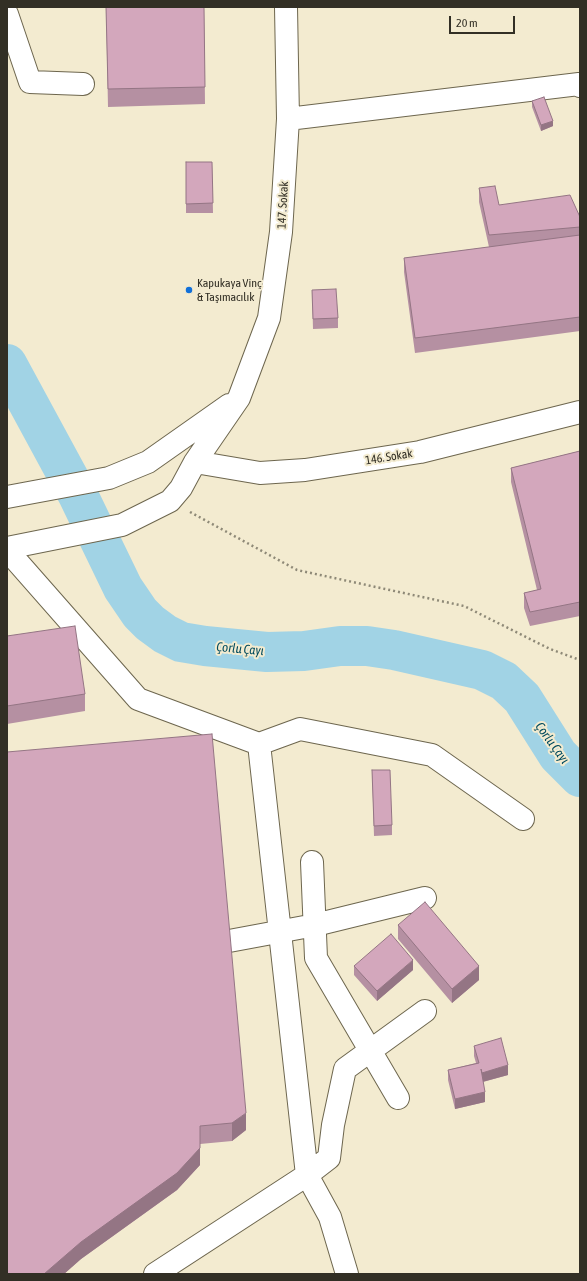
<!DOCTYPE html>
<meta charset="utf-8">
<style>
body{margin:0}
#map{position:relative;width:587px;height:1281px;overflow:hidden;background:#f3ebd0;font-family:"Asap Condensed",sans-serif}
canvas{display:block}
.frame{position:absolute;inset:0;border:8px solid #322f25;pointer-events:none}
.scale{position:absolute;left:449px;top:16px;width:66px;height:18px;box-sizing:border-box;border:2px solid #322f25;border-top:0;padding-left:5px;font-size:12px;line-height:14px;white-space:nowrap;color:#322f25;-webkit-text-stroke:3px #f3ebd0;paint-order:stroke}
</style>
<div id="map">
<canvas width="587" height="1281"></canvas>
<div class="frame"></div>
<div class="scale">20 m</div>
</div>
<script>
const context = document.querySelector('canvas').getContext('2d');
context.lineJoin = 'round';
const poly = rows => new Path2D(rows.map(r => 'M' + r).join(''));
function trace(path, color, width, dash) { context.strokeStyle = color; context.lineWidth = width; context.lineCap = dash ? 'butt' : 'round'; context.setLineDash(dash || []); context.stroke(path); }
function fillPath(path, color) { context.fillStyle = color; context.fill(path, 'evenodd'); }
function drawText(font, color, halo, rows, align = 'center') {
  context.font = font + ' "Asap Condensed",sans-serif'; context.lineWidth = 4; context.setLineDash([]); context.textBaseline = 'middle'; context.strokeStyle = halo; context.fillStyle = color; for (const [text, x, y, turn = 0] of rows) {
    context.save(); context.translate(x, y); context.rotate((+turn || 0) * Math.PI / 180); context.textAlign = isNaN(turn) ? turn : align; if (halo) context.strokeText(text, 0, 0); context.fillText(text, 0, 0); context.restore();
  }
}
const river = poly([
 [7,364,78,495,123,588,140,613,150,623,165,634,181,642,205,646,267,652,304,651,340,646,367,646,394,650,482,670,504,681,522,698,558,755,580,777]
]);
const path = poly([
 [190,512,297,570,464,606,550,649,580,660]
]);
const minor = poly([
 [7,14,30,82,83,84],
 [288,119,579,84,580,86],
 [195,462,260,473,305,470,420,452,580,412],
 [7,497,109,478,148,462,229,405],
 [7,548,122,525,170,501,181,488,195,462,239,398,269,318,281,232,288,119,286,7],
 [7,550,138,699,259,744,307,1175,330,1217,347,1274],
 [259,744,300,729,432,755,523,819],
 [312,862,316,958,398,1098],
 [229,941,315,925,425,898],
 [155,1274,307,1175,329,1158,333,1125,345,1069,425,1011]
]);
const wall = poly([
 [106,7,204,7,205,104,108,107],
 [532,101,553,126,541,131,532,107],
 [186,162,212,162,213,213,186,213],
 [479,188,499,205,580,217,580,331,415,353,404,272,404,258,489,247,479,202],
 [312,290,338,318,338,328,313,329],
 [580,451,580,616,530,626,524,608,524,593,537,590,511,482,511,468],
 [7,636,85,694,85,711,7,724],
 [7,752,246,1130,232,1141,200,1144,200,1165,177,1190,81,1259,64,1274,7,1274],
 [372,770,392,825,392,835,374,836],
 [398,925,479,980,452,1003,398,939],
 [354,966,413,970,377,1001,354,975],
 [474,1046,508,1075,483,1082,485,1102,455,1109,448,1080,448,1070,476,1063,474,1056]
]);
const shadedWall = poly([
 [553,121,553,126,541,131,541,125],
 [413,960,413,970,377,1001,377,991],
 [479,966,479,980,452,1003,452,989],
 [508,1065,508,1075,482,1082,482,1073],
 [485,1092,485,1102,455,1109,455,1099],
 [246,1113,246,1130,232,1141,232,1123],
 [200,1148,200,1165,177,1190,81,1259,64,1274,44,1274,81,1242]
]);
const building = poly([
 [106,7,204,7,205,87,108,89,106,7],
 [544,97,553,121,541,125,532,101,544,97],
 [186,162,212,162,213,203,186,204,186,162],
 [495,186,499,205,570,195,580,217,580,227,489,235,479,188,495,186],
 [580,235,580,317,415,338,404,258,580,235],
 [336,289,338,318,313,319,312,290,336,289],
 [580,451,580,602,530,612,524,593,541,589,511,468,580,451],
 [75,626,85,694,7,706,7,636,75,626],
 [212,734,246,1113,232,1123,200,1126,200,1148,177,1173,81,1242,44,1274,7,1274,7,752,212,734],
 [372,770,390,770,392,825,374,826,372,770],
 [425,902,479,966,452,989,398,925,425,902],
 [391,934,413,960,377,991,354,966,391,934],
 [501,1038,508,1065,482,1073,481,1069,485,1092,455,1099,448,1070,479,1063,474,1046,501,1038]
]);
const markers = [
 [189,290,4,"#1170d9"]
];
const streetNames = [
 ["147. Sokak",283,205,-87],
 ["146. Sokak",389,457,-9]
];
const poiNames = [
 ["Kapukaya Vinç",197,283],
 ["& Taşımacılık",197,297]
];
const waterNames = [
 ["Çorlu Çayı",240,649,5],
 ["Çorlu Çayı",552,743,54]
];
trace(river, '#a1d3e5', 40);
trace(minor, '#6d664e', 24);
trace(path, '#8e8977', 2.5, [2, 3]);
trace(minor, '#fff', 22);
fillPath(wall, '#b590a2');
fillPath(shadedWall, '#947584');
fillPath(building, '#d3a7bc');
trace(building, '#947584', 1);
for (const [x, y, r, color] of markers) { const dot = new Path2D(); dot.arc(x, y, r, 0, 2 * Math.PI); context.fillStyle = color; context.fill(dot); trace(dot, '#f3ebd0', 1.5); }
drawText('12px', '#322f25', '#f3ebd0', streetNames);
drawText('12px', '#322f25', '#f3ebd0', poiNames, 'left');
drawText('italic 13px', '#004a5d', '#f3ebd0', waterNames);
</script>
